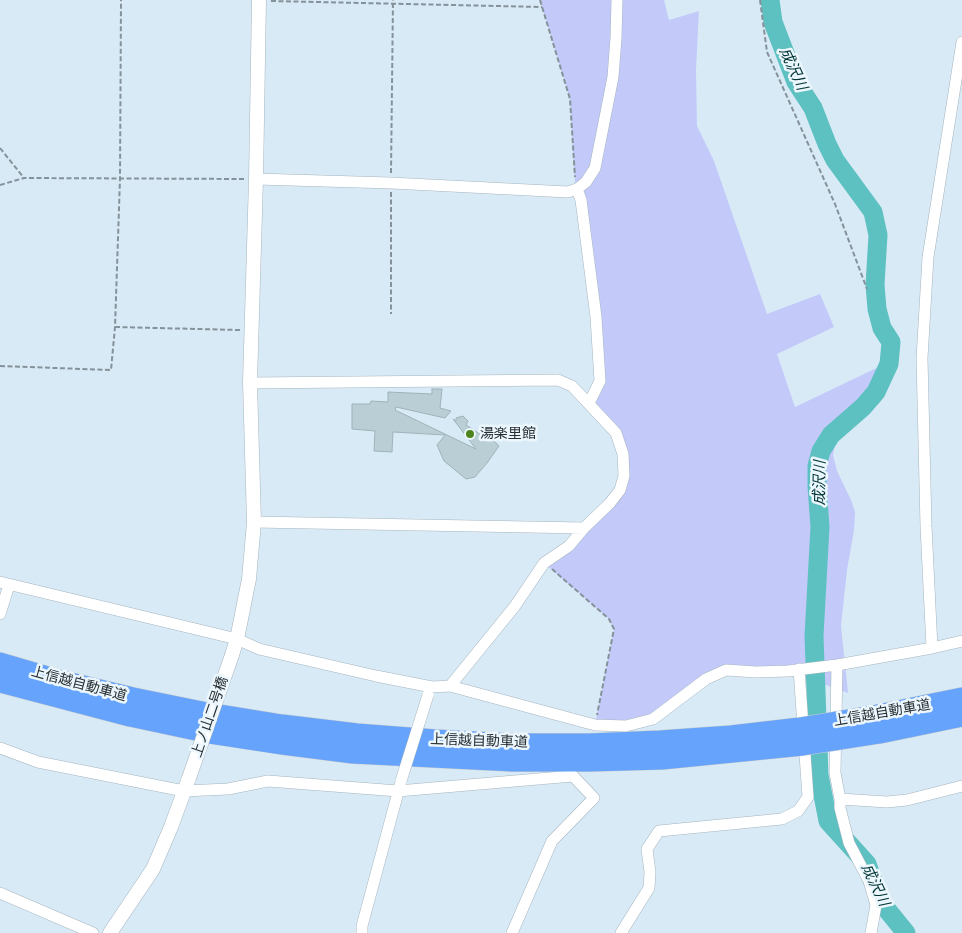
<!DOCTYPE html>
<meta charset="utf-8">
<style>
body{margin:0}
canvas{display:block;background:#d8eaf6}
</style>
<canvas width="962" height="933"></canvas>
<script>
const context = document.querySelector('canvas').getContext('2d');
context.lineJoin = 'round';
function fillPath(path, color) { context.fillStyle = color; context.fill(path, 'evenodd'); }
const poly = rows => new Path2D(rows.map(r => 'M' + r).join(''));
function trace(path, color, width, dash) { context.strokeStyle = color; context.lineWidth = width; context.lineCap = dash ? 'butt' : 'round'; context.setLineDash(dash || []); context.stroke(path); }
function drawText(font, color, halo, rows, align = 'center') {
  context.font = font + ' Montserrat,"Noto Sans JP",sans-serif'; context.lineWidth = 5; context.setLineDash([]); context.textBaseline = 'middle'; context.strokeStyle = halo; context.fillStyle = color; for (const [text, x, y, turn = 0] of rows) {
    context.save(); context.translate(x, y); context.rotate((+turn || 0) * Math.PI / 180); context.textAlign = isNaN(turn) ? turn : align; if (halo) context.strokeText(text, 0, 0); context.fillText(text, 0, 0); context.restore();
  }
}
const green = poly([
 [540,0,664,0,669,20,699,11,696,70,697,126,714,161,767,314,820,294,834,327,777,354,795,407,885,364,875,386,863,399,837,434,833,455,837,471,851,500,855,512,854,530,847,570,841,626,848,693,788,671,726,670,649,716,595,725,614,629,609,619,544,563,620,490,623,454,589,403,600,380,574,173,570,99]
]);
const river = poly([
 [770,0,773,22,796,82,813,108,827,144,835,160,873,212,878,235,875,285,877,309,882,328,891,342,889,364,876,392,863,407,831,435,821,451,817,466,817,486,820,527,814,636,819,775,828,821,867,864,880,901,906,933]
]);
const building = poly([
 [432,389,442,389,440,408,451,411,445,418,396,407,395,410,476,449,453,419,456,421,456,418,463,416,468,421,466,425,480,434,488,435,499,446,487,463,475,477,466,479,444,461,437,445,445,435,393,432,392,452,374,451,375,431,352,429,352,404,370,404,371,401,388,402,388,392,432,394,432,389]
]);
const path = poly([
 [540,0,570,99,575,177],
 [760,0,767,52,835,204,867,289],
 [271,1,542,7],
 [0,148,24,178],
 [391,173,393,0],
 [0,185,24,178,244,179],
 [391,192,391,314],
 [115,327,240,330],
 [0,366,111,370,115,327,120,179,121,0],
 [552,569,609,619,614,629,597,715]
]);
const minor = poly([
 [256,179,391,183,568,192,577,189,586,182,595,168,613,77,616,38,617,0],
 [577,189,581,200,596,317,600,381,589,403],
 [250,383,558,380,572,386,616,433,623,454,624,476,620,490,610,503,584,528,569,546,544,563,515,606,450,686],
 [254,522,584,528],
 [0,582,237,639,259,649,376,676,432,687,450,686,595,725,626,726,653,719,706,679,726,670,756,672,788,671,837,665,932,648,962,641],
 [0,614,9,585],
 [932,648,926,526,922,358,928,257,962,42],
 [837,665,835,773,840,799,840,808,849,843,869,881,876,905,871,933],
 [0,748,38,762,184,791,228,789,268,781,398,791,573,776,594,798,552,841,512,933],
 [840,799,887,802,907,800,962,786],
 [0,893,93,933],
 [362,933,362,926,400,785],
 [621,933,649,888,650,872,647,849,659,831,782,819,798,811,808,797,799,669]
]);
const tertiary = poly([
 [232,655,237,639,249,579,254,522,250,383,256,179,259,0],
 [110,933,153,869,171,827,189,778]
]);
const motorway = poly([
 [0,663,58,680,133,698,202,712,282,725,357,734,435,740,514,744,590,744,660,741,731,736,800,728],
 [0,682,130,716,210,733,282,744,353,753,513,761,590,761,662,759,803,745],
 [878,715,962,698],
 [880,733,962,716]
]);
const minorBridge = poly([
 [401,781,428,695]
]);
const tertiaryBridge = poly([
 [189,778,232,655]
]);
const motorwayBridge = poly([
 [800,728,878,715],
 [803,745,880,733]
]);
const markers = [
 [470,434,5,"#4f841c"]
];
const poiNames = [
 ["湯楽里館",480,434]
];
const streetNames = [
 ["上信越自動車道",79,684,15],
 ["上信越自動車道",882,713,-10],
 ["上ノ山二号橋",210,717,-71],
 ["上信越自動車道",479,741,2]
];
const waterNames = [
 ["成沢川",793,69,65],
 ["成沢川",820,483,-89],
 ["成沢川",875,885,64]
];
fillPath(green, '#c3cafa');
trace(river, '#5ec1c1', 19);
fillPath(building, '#bacfd5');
trace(building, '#9eb3b9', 1);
trace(minor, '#a5b5c0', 12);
trace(tertiary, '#a5b5c0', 15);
trace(motorway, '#cbcdce', 22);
trace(path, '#85929a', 2, [5, 2.5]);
trace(minor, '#fff', 11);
trace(tertiary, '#fff', 14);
trace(motorway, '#65a3fc', 21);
trace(minorBridge, '#a5b5c0', 12, []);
trace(tertiaryBridge, '#a5b5c0', 15, []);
trace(motorwayBridge, '#cbcdce', 22, []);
trace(minorBridge, '#fff', 11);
trace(tertiaryBridge, '#fff', 14);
trace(motorwayBridge, '#65a3fc', 21);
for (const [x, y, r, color] of markers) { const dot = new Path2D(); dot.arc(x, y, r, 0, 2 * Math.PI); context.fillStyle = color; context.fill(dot); trace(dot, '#ebf6fd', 2); }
drawText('14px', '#282f33', '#ebf6fd', poiNames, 'left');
drawText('14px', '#282f33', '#ebf6fd', streetNames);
drawText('italic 15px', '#013434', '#ebf6fd', waterNames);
</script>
